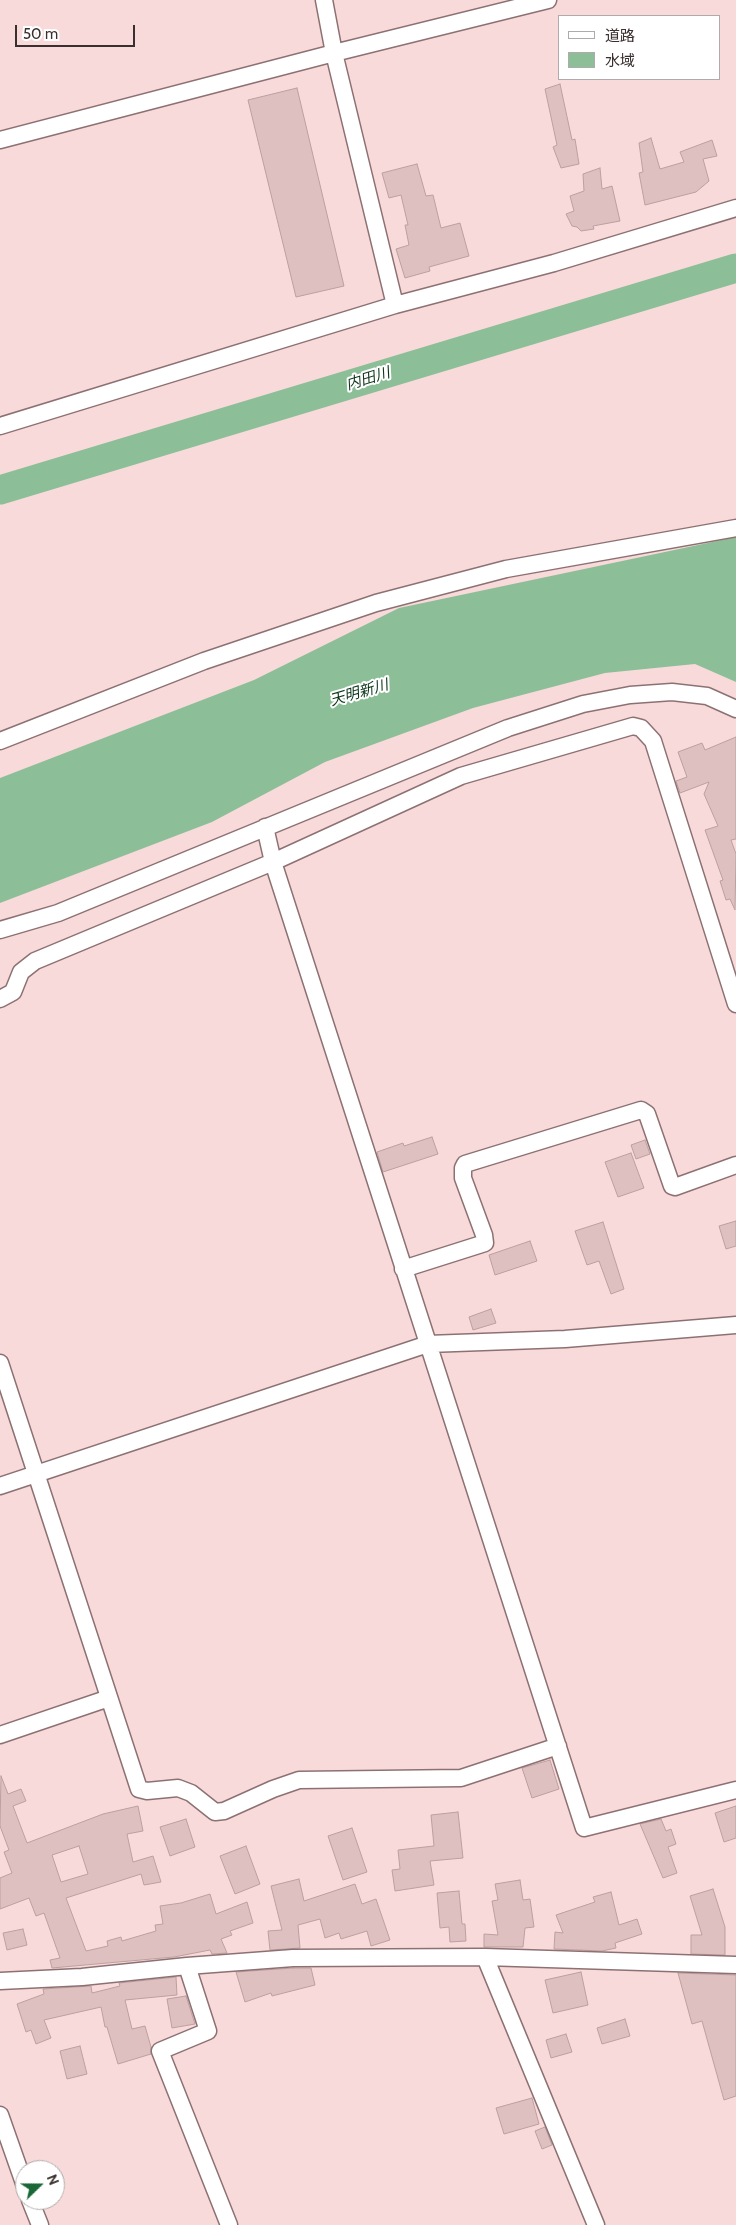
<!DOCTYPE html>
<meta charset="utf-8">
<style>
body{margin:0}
#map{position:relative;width:736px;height:2225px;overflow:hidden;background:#f9dada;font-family:Cabin,"Noto Sans JP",sans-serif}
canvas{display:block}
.legend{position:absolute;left:558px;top:15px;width:162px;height:65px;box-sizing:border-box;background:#fff;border:1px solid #b0abab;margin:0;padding:6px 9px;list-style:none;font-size:15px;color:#3a2e2e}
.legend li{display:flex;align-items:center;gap:10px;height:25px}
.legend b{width:25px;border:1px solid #b0abab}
.north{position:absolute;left:15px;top:2160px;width:50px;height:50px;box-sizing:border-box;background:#fff;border:1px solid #b0abab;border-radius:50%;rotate:68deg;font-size:14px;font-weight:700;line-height:20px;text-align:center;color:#3a2e2e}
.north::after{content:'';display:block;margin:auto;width:18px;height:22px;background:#196736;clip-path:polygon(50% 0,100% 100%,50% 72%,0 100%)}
.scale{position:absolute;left:15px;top:25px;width:120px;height:22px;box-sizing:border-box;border:2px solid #3a2e2e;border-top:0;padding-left:6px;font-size:15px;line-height:18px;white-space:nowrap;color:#3a2e2e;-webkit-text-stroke:4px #fff;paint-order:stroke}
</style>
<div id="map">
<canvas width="736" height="2225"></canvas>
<ul class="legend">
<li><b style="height:6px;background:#fff"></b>道路</li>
<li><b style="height:14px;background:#8cbf98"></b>水域</li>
</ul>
<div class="north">N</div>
<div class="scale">50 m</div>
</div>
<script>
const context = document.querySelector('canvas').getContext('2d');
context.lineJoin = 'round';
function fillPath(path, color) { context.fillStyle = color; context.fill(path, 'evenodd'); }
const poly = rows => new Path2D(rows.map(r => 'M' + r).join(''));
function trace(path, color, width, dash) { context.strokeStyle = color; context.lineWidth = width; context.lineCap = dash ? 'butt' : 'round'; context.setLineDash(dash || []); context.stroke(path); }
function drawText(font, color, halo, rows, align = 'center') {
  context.font = font + ' Cabin,"Noto Sans JP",sans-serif'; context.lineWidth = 4; context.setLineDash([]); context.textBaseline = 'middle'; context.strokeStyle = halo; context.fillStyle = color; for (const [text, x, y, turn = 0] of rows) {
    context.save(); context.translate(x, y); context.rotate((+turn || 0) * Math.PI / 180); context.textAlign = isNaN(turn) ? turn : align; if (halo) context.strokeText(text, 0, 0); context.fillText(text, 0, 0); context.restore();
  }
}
const water = poly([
 [736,537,736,682,695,664,605,673,473,708,325,762,212,822,0,903,0,778,254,680,399,608]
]);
const river = poly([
 [0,490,736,268]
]);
const building = poly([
 [560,84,572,140,575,139,579,164,561,168,553,147,557,145,545,89,560,84],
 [297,88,344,286,296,297,248,100,297,88],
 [651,138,660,169,684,162,680,152,712,140,717,156,703,159,709,181,696,192,645,205,639,173,643,172,639,143,651,138],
 [417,164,426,196,433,195,441,228,460,223,469,256,429,267,430,271,405,278,396,249,409,245,405,225,408,225,401,195,389,198,382,173,417,164],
 [600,168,602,189,612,186,620,221,593,226,594,229,581,231,577,227,572,226,566,214,574,211,570,196,584,191,583,174,600,168],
 [736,737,736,839,731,840,736,854,735,910,730,899,726,900,720,881,723,880,705,830,718,826,704,794,709,782,680,793,676,781,687,777,678,752,702,743,705,750,736,737],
 [432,1137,438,1154,383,1172,377,1152,403,1143,404,1146,432,1137],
 [645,1140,650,1154,636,1159,631,1145,645,1140],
 [631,1153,644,1188,618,1197,605,1162,631,1153],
 [736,1221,736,1246,726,1249,719,1226,736,1221],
 [603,1222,624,1289,611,1294,599,1261,587,1265,575,1231,603,1222],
 [530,1241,537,1261,495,1275,489,1255,530,1241],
 [491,1309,496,1323,473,1330,469,1317,491,1309],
 [550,1760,559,1789,532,1798,522,1768,550,1760],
 [1,1776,8,1794,21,1789,26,1801,13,1806,27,1843,103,1814,138,1806,143,1831,127,1834,133,1862,153,1856,161,1882,144,1885,141,1874,66,1898,86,1951,108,1946,107,1941,121,1937,122,1941,156,1931,155,1925,163,1924,160,1906,181,1903,210,1894,216,1914,247,1902,253,1923,230,1931,232,1935,221,1939,227,1953,212,1954,210,1950,174,1957,52,1968,50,1960,60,1958,44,1913,36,1916,29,1898,0,1909,0,1878,12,1873,4,1852,9,1850,0,1826,1,1776],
 [79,1846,88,1874,61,1882,52,1855,79,1846],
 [736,1806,736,1838,724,1842,715,1813,736,1806],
 [458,1812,463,1858,430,1861,434,1885,395,1891,392,1870,400,1869,398,1850,434,1846,431,1815,458,1812],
 [186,1819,195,1847,170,1856,160,1827,186,1819],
 [661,1819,666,1831,671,1829,676,1844,668,1847,677,1873,663,1878,640,1824,661,1819],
 [352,1828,367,1872,343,1880,328,1836,352,1828],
 [246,1846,260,1884,235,1894,220,1856,246,1846],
 [299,1879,304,1901,355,1884,362,1904,376,1899,390,1940,371,1946,367,1931,341,1939,339,1933,325,1938,320,1919,298,1925,300,1948,270,1950,268,1931,282,1930,271,1886,299,1879],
 [520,1880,523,1900,530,1899,534,1927,525,1928,523,1947,484,1947,484,1934,498,1935,492,1901,498,1900,495,1884,520,1880],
 [713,1889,725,1927,725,1955,691,1954,691,1935,702,1935,690,1896,713,1889],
 [459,1891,462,1924,465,1924,466,1941,450,1942,449,1927,440,1928,437,1893,459,1891],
 [611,1892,619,1925,637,1919,642,1934,615,1943,616,1948,602,1951,554,1949,555,1932,563,1933,556,1915,595,1902,593,1897,611,1892],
 [23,1929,27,1945,7,1950,3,1933,23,1929],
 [293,1968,311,1968,315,1985,272,1996,271,1993,245,2002,236,1972,293,1968],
 [581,1972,588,2005,553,2013,545,1980,581,1972],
 [678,1973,736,1975,736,2096,724,2100,702,2021,692,2024,678,1973],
 [176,1977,177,1995,125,2000,132,2029,145,2026,151,2047,151,2054,118,2064,107,2027,105,2027,101,2007,44,2020,51,2038,36,2044,31,2030,26,2032,17,2004,44,1994,43,1989,91,1986,92,1993,120,1986,119,1983,176,1977],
 [186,1996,195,2024,172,2028,167,1999,186,1996],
 [625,2019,630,2036,602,2044,597,2028,625,2019],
 [566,2034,572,2052,551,2058,546,2040,566,2034],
 [80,2046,87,2074,67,2079,60,2051,80,2046],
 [532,2098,539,2124,504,2134,496,2108,532,2098],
 [545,2127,552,2145,542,2149,535,2131,545,2127]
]);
const minor = poly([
 [324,0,334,53,395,305],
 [0,140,334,53,548,0],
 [0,426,395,305,554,263,736,208],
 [0,741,204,661,376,603,506,569,736,528],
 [265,827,273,862,584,1828,736,1790],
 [0,930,58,913,508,728,583,704,630,695,672,692,707,696,736,709],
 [0,999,13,992,21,972,35,961,273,862,461,776,633,726,641,728,653,741,736,1004],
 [403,1269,485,1243,484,1235,463,1178,463,1168,465,1164,641,1110,647,1114,672,1186,675,1187,736,1165],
 [0,1363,139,1789,147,1791,178,1788,191,1793,215,1812,224,1811,273,1789,299,1780,461,1778,558,1746],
 [0,1486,428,1344,565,1339,736,1325],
 [0,1735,109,1698],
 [485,1957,596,2225],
 [187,1966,208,2031,160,2051,229,2225],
 [0,1981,82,1977,187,1966,293,1958,485,1957,736,1965],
 [0,2115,25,2186],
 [30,2200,40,2225]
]);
const waterNames = [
 ["内田川",368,379,-17],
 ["天明新川",359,693,-16]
];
fillPath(water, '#8cbf98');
trace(river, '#8cbf98', 29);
fillPath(building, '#dec0c0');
trace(building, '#bd9f9f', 1);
trace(minor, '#8d7172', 19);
trace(minor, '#fff', 16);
drawText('italic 15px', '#0c341a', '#fff', waterNames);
</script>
